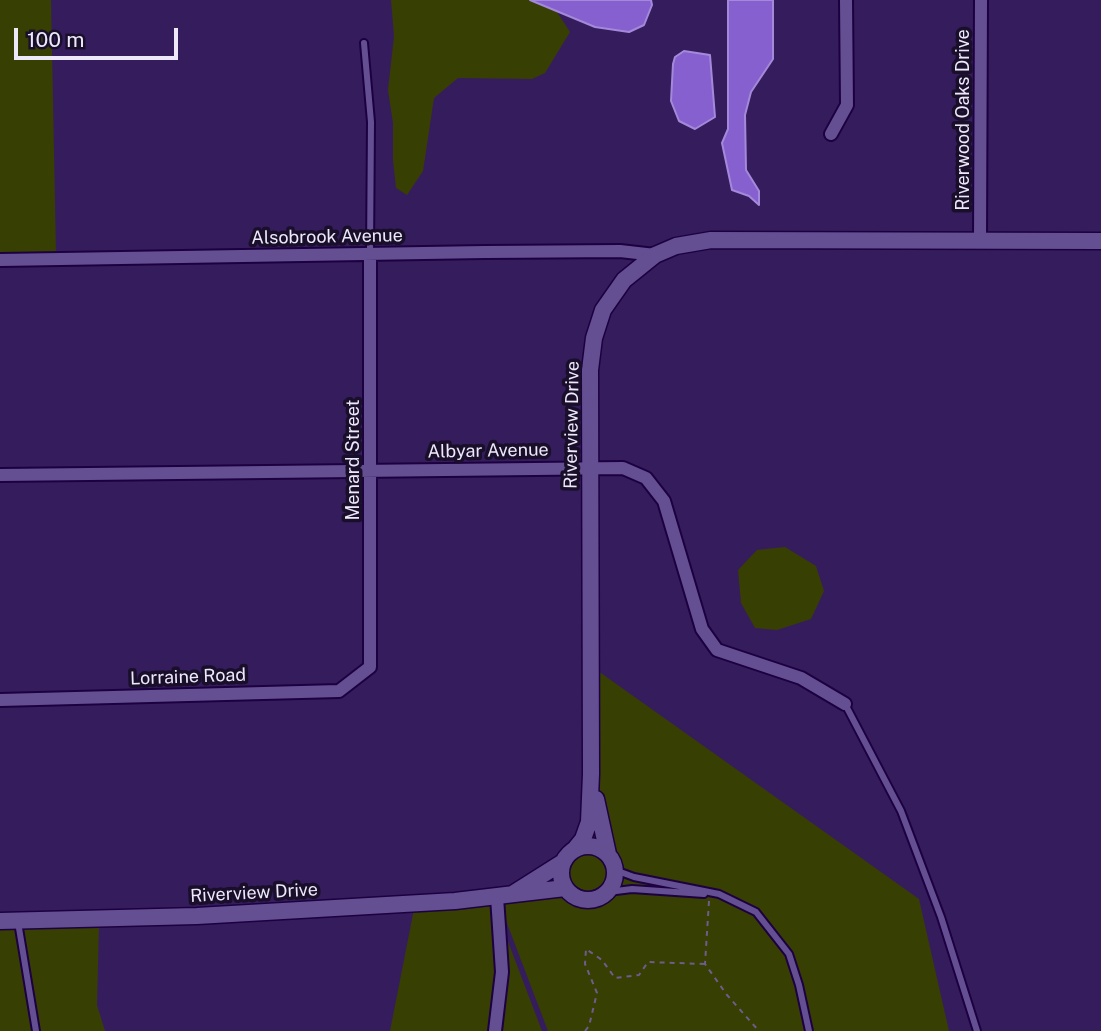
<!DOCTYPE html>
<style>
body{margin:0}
#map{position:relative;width:1101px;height:1031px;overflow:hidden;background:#351d5d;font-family:"Public Sans",sans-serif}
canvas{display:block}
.scale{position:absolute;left:14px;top:28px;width:164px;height:32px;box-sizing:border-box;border:4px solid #ede9f9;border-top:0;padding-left:9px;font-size:21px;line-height:24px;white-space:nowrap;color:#ede9f9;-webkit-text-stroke:5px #190f2b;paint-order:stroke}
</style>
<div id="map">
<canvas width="1101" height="1031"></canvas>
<div class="scale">100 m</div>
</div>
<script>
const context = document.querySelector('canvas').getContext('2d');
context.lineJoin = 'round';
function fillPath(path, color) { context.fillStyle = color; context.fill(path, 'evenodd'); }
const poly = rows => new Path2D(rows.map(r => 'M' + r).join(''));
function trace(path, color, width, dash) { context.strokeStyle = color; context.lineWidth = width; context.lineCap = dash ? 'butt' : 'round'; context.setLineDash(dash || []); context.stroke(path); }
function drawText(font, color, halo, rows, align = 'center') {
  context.font = font + ' "Public Sans",sans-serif'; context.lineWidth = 7; context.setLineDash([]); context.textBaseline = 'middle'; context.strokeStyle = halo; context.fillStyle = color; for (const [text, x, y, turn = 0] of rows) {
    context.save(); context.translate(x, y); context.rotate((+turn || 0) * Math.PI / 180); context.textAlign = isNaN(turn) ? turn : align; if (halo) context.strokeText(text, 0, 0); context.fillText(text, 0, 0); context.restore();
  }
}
const green = poly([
 [0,0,51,0,56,253,0,253],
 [391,0,530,0,557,12,570,32,545,73,532,79,458,78,434,98,423,171,407,195,396,188,393,160,393,123,388,90,394,36],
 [785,547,816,566,824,591,811,619,777,630,755,628,741,603,738,570,757,550],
 [591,666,919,899,949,1031,548,1031,497,897,563,862,583,839],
 [493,906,497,972,490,1031,390,1031,414,909],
 [99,925,97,1005,105,1031,0,1031,0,927],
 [507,939,542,1031,501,1031,508,973]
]);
const water = poly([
 [530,0,651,0,652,5,644,25,629,32,595,27,530,0],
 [728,0,773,0,773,59,751,92,745,115,746,170,759,191,759,205,749,196,732,190,722,143,728,129,728,0],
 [684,51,710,55,715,117,695,129,679,121,671,101,673,64,675,57,684,51]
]);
const path = poly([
 [709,901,705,964,727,995,759,1031],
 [585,1031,589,1026,597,993,585,964,586,949,602,960,615,978,639,975,648,962,705,964]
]);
const service = poly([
 [364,43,371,122,370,253],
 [845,704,901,811,941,917,977,1031],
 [615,870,634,877,719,894,756,912,789,954,799,985,809,1031],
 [608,892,632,889,704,894],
 [18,922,36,1031]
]);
const minor = poly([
 [831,134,847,105,846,0],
 [980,241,981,0],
 [0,260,485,252,620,251,655,255],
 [0,475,623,468,646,478,664,501,702,629,717,650,801,678,845,704],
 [0,700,339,691,370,667,370,253],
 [495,1031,502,972,497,897]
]);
const tertiary = poly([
 [596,799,608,854],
 '561 873a27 27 0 1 1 54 0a27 27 0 1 1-54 0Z',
 [574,850,583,839,589,822,591,774,590,370,594,338,603,310,624,280,655,255,676,246,711,240,1101,241],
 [514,893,563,862],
 [0,921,197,916,455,901,565,888]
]);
const streetNames = [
 ["Riverwood Oaks Drive",963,120,-90],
 ["Alsobrook Avenue",327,237,-1],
 ["Riverview Drive",572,425,-89],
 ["Albyar Avenue",488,451,-1],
 ["Menard Street",353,460,-90],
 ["Lorraine Road",188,677,-2],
 ["Riverview Drive",254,893,-3]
];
fillPath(green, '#383f02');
fillPath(water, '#8560ce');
trace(water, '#a489db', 2);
trace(service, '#1d0040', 10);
trace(minor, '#1d0040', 16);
trace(tertiary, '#1d0040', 19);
trace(path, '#6d5c8d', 2, [5, 5]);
trace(service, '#644f93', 6);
trace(minor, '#644f93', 12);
trace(tertiary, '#644f93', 16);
drawText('18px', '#ede9f9', '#190f2b', streetNames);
</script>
